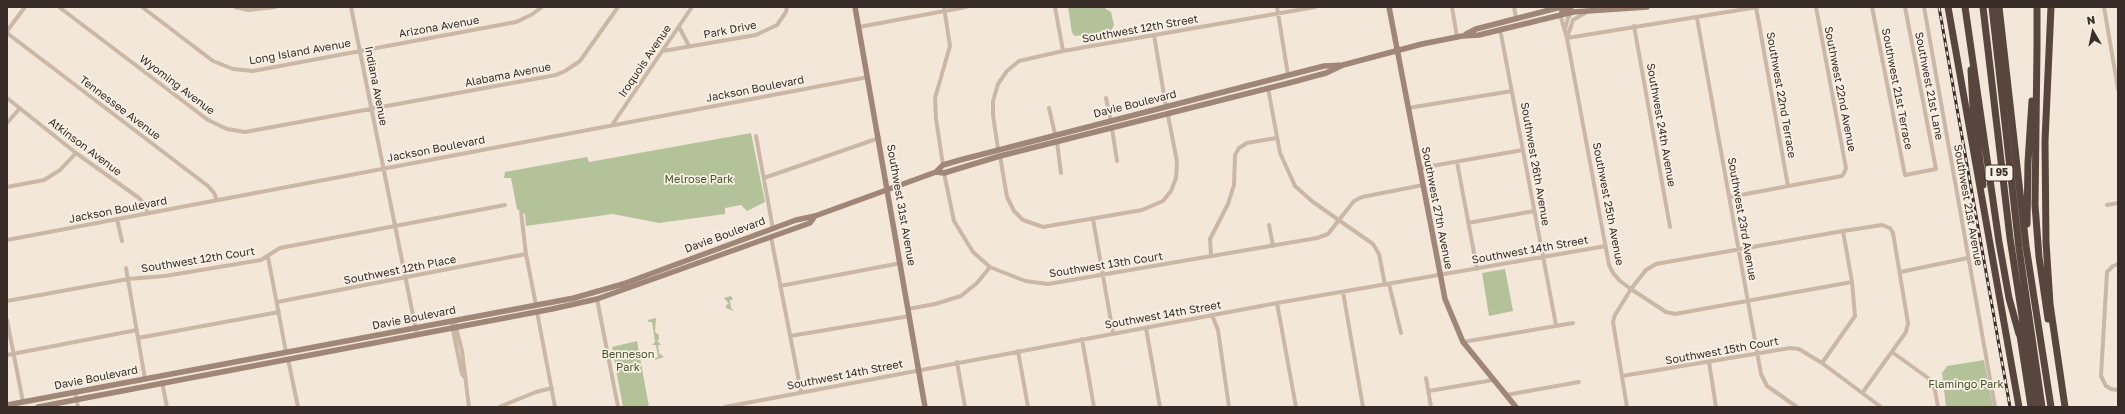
<!DOCTYPE html>
<style>
body{margin:0}
#map{position:relative;width:2125px;height:414px;overflow:hidden;background:#f3e7da;font-family:"Golos Text",sans-serif}
canvas{display:block}
.frame{position:absolute;inset:0;border:8px solid #372c27;pointer-events:none}
.north{position:absolute;left:2073px;top:12px;width:40px;height:40px;-webkit-text-stroke:3px #faf1e6;paint-order:stroke;rotate:351deg;font-size:11px;font-weight:700;line-height:16px;text-align:center;color:#372c27}
.north::after{content:'';display:block;margin:auto;width:14px;height:18px;background:#372c27;clip-path:polygon(50% 0,100% 100%,50% 72%,0 100%)}
</style>
<div id="map">
<canvas width="2125" height="414"></canvas>
<div class="frame"></div>
<div class="north">N</div>
</div>
<script>
const context = document.querySelector('canvas').getContext('2d');
context.lineJoin = 'round';
function fillPath(path, color) { context.fillStyle = color; context.fill(path, 'evenodd'); }
const poly = rows => new Path2D(rows.map(r => 'M' + r).join(''));
function trace(path, color, width, dash) { context.strokeStyle = color; context.lineWidth = width; context.lineCap = dash ? 'butt' : 'round'; context.setLineDash(dash || []); context.stroke(path); }
function drawText(font, color, halo, rows, align = 'center') {
  context.font = font + ' "Golos Text",sans-serif'; context.lineWidth = 3.5; context.setLineDash([]); context.textBaseline = 'middle'; context.strokeStyle = halo; context.fillStyle = color; for (const [text, x, y, turn = 0] of rows) {
    context.save(); context.translate(x, y); context.rotate((+turn || 0) * Math.PI / 180); context.textAlign = isNaN(turn) ? turn : align; if (halo) context.strokeText(text, 0, 0); context.fillText(text, 0, 0); context.restore();
  }
}
const green = poly([
 [1068,7,1103,7,1111,12,1114,25,1111,31,1075,36,1072,33],
 [751,133,765,202,747,211,741,205,725,208,725,214,659,223,613,214,526,226,525,214,517,209,511,178,504,178,505,172,587,157,589,162],
 [1505,269,1513,311,1489,316,1482,273],
 [731,296,733,300,730,300,731,308,734,311,726,308,726,305,729,304,724,298],
 [656,318,655,332,659,335,659,340,657,340,661,345,658,345,659,353,664,357,655,360,655,358,658,357,656,345,652,345,655,342,652,322,648,322,648,320],
 [637,341,649,407,623,407,612,347],
 [1984,360,1993,407,1946,407,1942,373,1947,366]
]);
const street = poly([
 [59,7,208,120,227,129,245,132,556,75,565,71,580,61,618,7],
 [142,7,213,61,233,69,253,71,516,22,531,15,542,7],
 [235,7,248,10,275,7],
 [351,7,416,330],
 [1055,7,1063,51],
 [1277,7,1288,75],
 [1452,7,1457,37],
 [1514,7,1516,18],
 [1756,7,1788,186],
 [1872,7,1905,175,1936,169,1905,7],
 [1924,7,1995,407],
 [2104,7,2118,89],
 [1560,14,1567,38,1609,265,1613,273,1620,281,1631,289,1615,315,1613,322,1627,407],
 [1697,18,1761,374,1767,386,1797,407],
 [1634,26,1670,227],
 [679,27,689,46],
 [859,27,966,7],
 [1500,29,1556,325],
 [1565,29,1568,18,1572,12],
 [7,31,25,7],
 [7,33,208,186,214,193,217,200],
 [1154,35,1166,107],
 [1567,38,1758,7],
 [1567,38,1573,20,1585,13],
 [663,51,756,35,777,25,786,12,787,7],
 [1268,88,1280,153,1295,186,1313,202,1373,244,1379,254,1385,285],
 [7,98,76,153,139,198,145,205,148,213],
 [1106,98,1111,121],
 [1049,108,1055,134],
 [1408,108,1512,91],
 [7,123,20,108],
 [612,125,692,7],
 [1112,128,1117,161],
 [756,136,773,229],
 [1057,142,1061,173],
 [998,149,993,115,993,101,998,84,1007,71,1019,61,1063,51,1315,7],
 [1000,156,1007,197,1014,211,1023,220,1043,227,1142,210,1163,201,1171,191,1176,178,1177,162,1168,115],
 [1457,162,1477,269],
 [943,165,936,119,935,98,950,46,944,7],
 [1420,168,1523,150],
 [944,173,954,221,973,252,990,267],
 [764,178,879,138],
 [7,187,44,180,60,170,76,153],
 [1730,197,1842,176,1844,173,1846,168,1816,7],
 [2107,205,2118,203],
 [521,212,526,254,536,305],
 [117,219,122,241],
 [1093,219,1113,333],
 [1468,223,1534,211],
 [1269,225,1273,246],
 [771,237,801,392],
 [7,240,868,77],
 [1211,256,1210,239,1228,204,1234,185,1235,155,1239,148,1247,143,1276,138],
 [268,257,286,352],
 [2118,264,2113,266,2107,272,2101,376,2106,386,2111,389,2118,390],
 [126,268,145,379],
 [1900,272,1968,258],
 [1852,282,1675,314,1666,312,1631,289,1646,270,1656,264,1843,231,1882,225,1890,228,1893,233,1908,323,1906,332,1863,392],
 [1389,284,1401,333],
 [780,286,901,263],
 [1343,292,1363,407],
 [597,299,618,407],
 [7,301,128,279,165,276,261,260,280,248,505,205],
 [277,302,526,254],
 [1277,303,1296,407],
 [908,309,935,304,961,296,977,283,990,267,1025,281,1048,284,1317,238,1328,234,1354,201,1362,197,1423,185],
 [537,312,555,407],
 [1212,315,1218,330,1229,407],
 [7,320,23,402],
 [454,320,462,351,469,407],
 [451,321,462,374,466,379],
 [1146,328,1160,407],
 [790,336,910,316],
 [138,338,279,312],
 [1082,339,1094,407],
 [1463,342,1573,323],
 [1018,351,1028,407],
 [1892,352,1928,378,1935,390,1938,407],
 [7,355,137,330],
 [288,359,298,407],
 [957,362,965,407],
 [1709,362,1716,407],
 [1822,363,1855,316,1852,282,1843,231],
 [1622,376,1790,348,1799,349,1822,363,1881,407],
 [1426,378,1431,407],
 [162,382,167,407],
 [1429,391,1493,380],
 [75,392,78,407],
 [1506,395,1579,382],
 [499,407,536,392,552,388],
 [725,407,1277,303,1606,246]
]);
const secondary = poly([
 [855,7,925,407],
 [1389,7,1445,299,1463,342,1516,407],
 [1562,12,1571,7],
 [1466,34,1476,29,1561,7],
 [936,172,944,173,1000,156,1289,83,1326,73,1343,65,1422,44,1462,36,1479,35,1573,12,1647,7],
 [7,405,574,298,623,284,796,220,815,216,936,172,943,165,960,160,1293,74,1324,66,1343,65],
 [38,407,552,309,597,299,810,223,815,216]
]);
const highway = poly([
 [1948,7,2019,407],
 [1965,7,1999,242,2009,298,2019,334],
 [1983,7,2010,238,2036,407],
 [1992,7,2019,248,2042,407],
 [1999,7,2026,246,2051,407],
 [2051,7,2045,141,2046,242,2050,304,2065,407],
 [2037,48,2035,205,2039,257,2048,319],
 [2037,53,2037,7],
 [1971,70,1973,107,1983,185],
 [2027,224,2028,162,2032,101],
 [2019,329,2031,407]
]);
const rail = poly([
 [1939,7,2010,407]
]);
const shields = [
 [1999,173,28]
];
const shieldNames = [
 ["I 95",1999,173]
];
const streetNames = [
 ["Arizona Avenue",439,27,-10],
 ["Southwest 12th Street",1140,29,-10],
 ["Park Drive",730,30,-11],
 ["Long Island Avenue",300,52,-10],
 ["Iroquois Avenue",645,61,-56],
 ["Alabama Avenue",508,75,-11],
 ["Wyoming Avenue",177,85,37],
 ["Indiana Avenue",376,86,79],
 ["Southwest 21st Lane",1929,86,79],
 ["Jackson Boulevard",755,89,-11],
 ["Southwest 22nd Avenue",1840,89,79],
 ["Southwest 21st Terrace",1897,89,79],
 ["Southwest 22nd Terrace",1781,95,80],
 ["Davie Boulevard",1135,104,-14],
 ["Tennessee Avenue",120,108,37],
 ["Southwest 24th Avenue",1661,125,80],
 ["Atkinson Avenue",85,147,37],
 ["Jackson Boulevard",436,149,-11],
 ["Southwest 26th Avenue",1535,164,80],
 ["Southwest 25th Avenue",1608,204,79],
 ["Southwest 31st Avenue",901,205,80],
 ["Southwest 21st Avenue",1968,205,80],
 ["Southwest 27th Avenue",1437,208,79],
 ["Jackson Boulevard",118,210,-11],
 ["Southwest 23rd Avenue",1742,219,80],
 ["Davie Boulevard",725,235,-20],
 ["Southwest 14th Street",1530,250,-10],
 ["Southwest 12th Court",198,260,-9],
 ["Southwest 13th Court",1106,265,-9],
 ["Southwest 12th Place",400,270,-11],
 ["Southwest 14th Street",1163,315,-10],
 ["Davie Boulevard",414,318,-11],
 ["Southwest 15th Court",1722,351,-10],
 ["Southwest 14th Street",845,375,-11],
 ["Davie Boulevard",96,378,-11]
];
const parkNames = [
 ["Melrose Park",699,180],
 ["Benneson",628,355],
 ["Park",628,368],
 ["Flamingo Park",1966,385]
];
fillPath(green, '#b4c299');
trace(street, '#cbb7a5', 4);
trace(secondary, '#9f8677', 5.5);
trace(highway, '#58463e', 7);
trace(rail, '#372c27', 3);
trace(rail, '#faf1e6', 1.5, [4.5]);
for (const [x, y, w] of shields) { const box = new Path2D(); box.roundRect(x - w / 2, y - 8, w, 16, 3); context.fillStyle = '#faf1e6'; context.fill(box); trace(box, '#372c27', 1); }
drawText('bold 10px', '#372c27', null, shieldNames);
drawText('11px', '#372c27', '#faf1e6', streetNames);
drawText('11px', '#45562a', '#faf1e6', parkNames);
</script>
